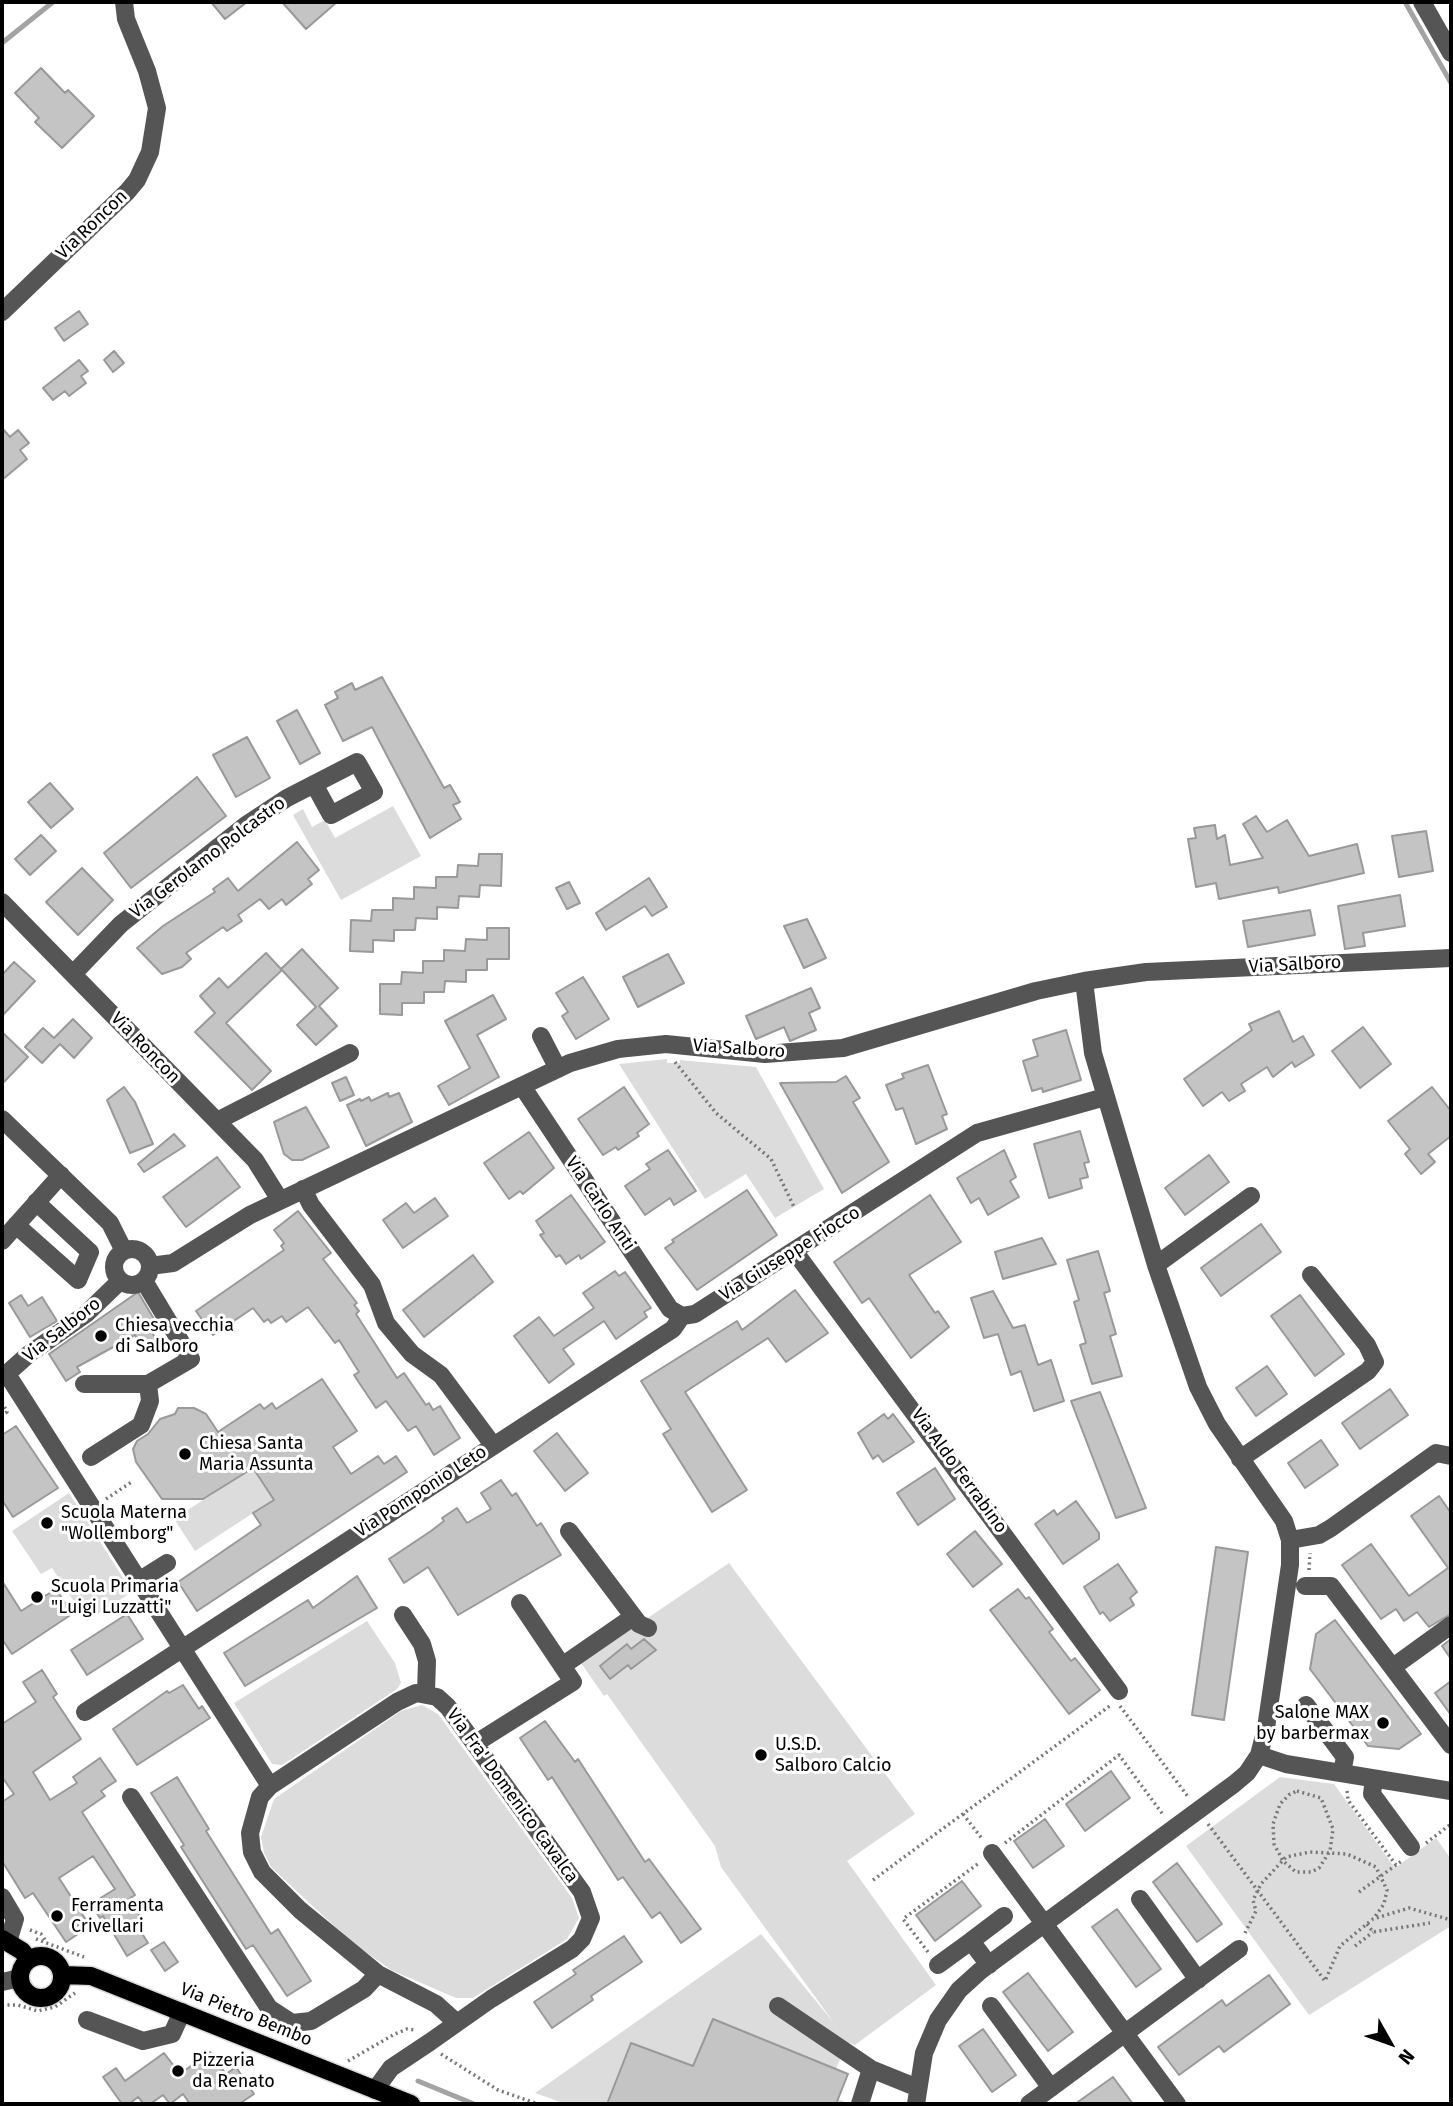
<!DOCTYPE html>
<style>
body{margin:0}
#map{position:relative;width:1453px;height:2106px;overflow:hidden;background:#fff;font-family:"Fira Sans",sans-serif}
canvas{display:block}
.frame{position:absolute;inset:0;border:4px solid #000;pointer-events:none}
.north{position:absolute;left:1355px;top:2008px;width:70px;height:70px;-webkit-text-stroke:5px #fff;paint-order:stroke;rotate:130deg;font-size:19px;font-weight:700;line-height:28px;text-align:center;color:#000}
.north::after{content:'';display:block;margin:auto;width:24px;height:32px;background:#000;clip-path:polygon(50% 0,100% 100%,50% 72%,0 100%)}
</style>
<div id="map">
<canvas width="1453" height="2106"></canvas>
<div class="frame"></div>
<div class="north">N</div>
</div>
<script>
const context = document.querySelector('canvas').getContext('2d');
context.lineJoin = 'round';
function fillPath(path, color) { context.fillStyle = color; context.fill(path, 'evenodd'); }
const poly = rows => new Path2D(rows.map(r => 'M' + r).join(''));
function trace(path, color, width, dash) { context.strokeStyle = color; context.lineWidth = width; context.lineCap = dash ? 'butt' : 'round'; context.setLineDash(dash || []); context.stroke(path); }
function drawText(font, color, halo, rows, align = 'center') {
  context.font = font + ' "Fira Sans",sans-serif'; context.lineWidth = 6; context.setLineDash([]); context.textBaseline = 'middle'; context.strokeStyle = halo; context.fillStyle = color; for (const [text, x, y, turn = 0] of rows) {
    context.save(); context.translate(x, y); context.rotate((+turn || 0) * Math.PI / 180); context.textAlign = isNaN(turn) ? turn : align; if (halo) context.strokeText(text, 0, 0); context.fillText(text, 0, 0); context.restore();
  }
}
const green = poly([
 [393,806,421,856,341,900,293,815,303,809,312,827,325,820,335,838],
 [667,1059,667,1063,680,1063,680,1060,756,1067,824,1189,775,1218,746,1174,705,1199,619,1064],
 [252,1468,273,1500,195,1551,174,1519],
 [69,1493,132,1592,87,1621,52,1568,41,1574,12,1531],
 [729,1563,915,1814,847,1861,936,1985,855,2045,847,2042,836,2069,838,2099,850,2104,566,2104,535,2093,761,1934,834,2023,721,1867,715,1846,607,1694,604,1696,581,1663],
 [367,1621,395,1663,401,1683,397,1689,282,1765,272,1764,234,1703],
 [422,1705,438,1714,572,1898,579,1918,567,1939,473,1998,456,1998,391,1970,349,1940,271,1867,264,1853,261,1837,274,1799,401,1711],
 [1280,1777,1334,1784,1395,1868,1436,1838,1451,1859,1451,1926,1309,2015,1186,1846]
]);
const stream = poly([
 [1405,2,1451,83],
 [2,43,53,2],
 [418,2081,474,2104]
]);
const building = poly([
 [211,2,247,2,225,19,211,2],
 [282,2,337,2,306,29,282,2],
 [41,68,65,93,68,90,94,116,62,148,35,122,39,118,15,93,41,68],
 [79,311,88,324,64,341,55,328,79,311],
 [114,351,124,363,113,372,104,360,114,351],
 [79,360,88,371,81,376,86,383,69,396,65,391,53,400,43,388,79,360],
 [2,428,10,437,18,430,29,443,20,450,27,459,2,480,2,428],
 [382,677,444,788,450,785,460,802,453,805,461,819,430,838,372,727,343,741,325,705,338,698,335,692,352,683,355,690,382,677],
 [297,710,320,753,300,764,277,721,297,710],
 [247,737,270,778,236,797,213,755,247,737],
 [197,777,226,816,131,888,104,853,197,777],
 [50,783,73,809,51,828,28,802,50,783],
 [1256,816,1267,832,1287,820,1309,856,1357,844,1364,873,1279,893,1278,887,1219,899,1216,883,1196,887,1188,839,1196,838,1194,828,1215,825,1217,839,1225,835,1230,865,1263,858,1243,824,1256,816],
 [1426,831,1433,871,1399,877,1392,836,1426,831],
 [41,835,56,851,30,875,15,859,41,835],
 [297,842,319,870,308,879,312,884,286,905,282,899,269,909,260,899,238,915,242,921,227,931,223,927,186,953,191,959,182,967,162,974,137,948,163,926,215,892,213,889,228,878,238,891,297,842],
 [479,854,502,854,501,886,480,885,479,897,459,896,458,908,437,907,437,919,416,918,415,930,394,930,394,941,373,940,373,952,350,951,351,920,371,921,372,910,393,910,393,898,414,899,414,887,436,888,436,877,457,877,458,865,478,866,479,854],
 [82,868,113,900,78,935,46,902,82,868],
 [649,878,667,907,652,916,645,906,606,930,596,913,649,878],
 [569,882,580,903,567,909,556,888,569,882],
 [1400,895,1405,926,1363,933,1365,946,1345,949,1338,906,1400,895],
 [1310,910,1315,935,1248,947,1243,921,1310,910],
 [807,919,826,958,804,968,784,926,807,919],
 [487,928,509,928,509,959,487,959,487,970,466,970,466,982,445,981,444,992,424,992,424,1003,402,1003,402,1015,380,1014,380,984,401,984,402,972,423,973,423,961,444,961,444,950,465,951,466,939,487,940,487,928],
 [302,949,338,988,319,1006,337,1026,316,1045,297,1025,316,1007,282,970,226,1023,271,1071,252,1090,195,1032,215,1013,200,996,219,978,228,988,266,953,281,969,302,949],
 [668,954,684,983,638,1007,623,977,668,954],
 [14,962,35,981,2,1016,2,975,14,962],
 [583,977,609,1019,576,1039,562,1016,568,1012,556,993,583,977],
 [811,988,820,1008,809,1013,816,1030,790,1041,784,1027,756,1039,746,1016,811,988],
 [493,995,506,1019,477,1035,499,1077,449,1105,438,1086,470,1068,445,1021,493,995],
 [1279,1011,1293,1042,1303,1036,1314,1055,1295,1067,1292,1062,1273,1077,1267,1067,1241,1084,1245,1091,1229,1101,1222,1092,1203,1106,1184,1079,1252,1030,1249,1024,1279,1011],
 [73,1019,92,1038,74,1058,60,1044,42,1063,25,1047,43,1028,54,1038,73,1019],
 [1363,1027,1391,1064,1360,1088,1332,1051,1363,1027],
 [1066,1030,1081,1080,1043,1092,1042,1088,1032,1091,1023,1061,1038,1056,1033,1040,1066,1030],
 [2,1032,28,1057,2,1084,2,1032],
 [928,1065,947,1114,942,1116,947,1129,916,1144,903,1108,896,1110,886,1085,904,1078,902,1074,928,1065],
 [846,1076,860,1098,853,1102,889,1162,842,1193,780,1083,836,1082,846,1076],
 [346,1077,354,1095,340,1101,332,1083,346,1077],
 [124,1087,135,1102,153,1144,130,1153,107,1100,124,1087],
 [624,1087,649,1124,637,1133,639,1136,618,1150,616,1147,603,1155,578,1119,624,1087],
 [1432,1087,1451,1111,1451,1136,1428,1154,1435,1162,1421,1174,1405,1154,1410,1149,1388,1121,1432,1087],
 [388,1093,389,1097,399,1093,412,1122,366,1146,347,1105,360,1099,361,1101,369,1097,371,1101,388,1093],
 [306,1107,329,1147,302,1160,292,1160,284,1154,274,1122,306,1107],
 [1080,1131,1089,1162,1084,1163,1088,1177,1080,1179,1082,1188,1049,1198,1034,1144,1080,1131],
 [529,1132,554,1168,523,1194,520,1191,509,1199,484,1163,529,1132],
 [174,1134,185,1146,144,1172,138,1164,174,1134],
 [668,1150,696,1191,674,1205,670,1198,645,1215,625,1186,650,1169,646,1164,668,1150],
 [1004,1150,1016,1177,1010,1181,1019,1197,988,1215,979,1198,971,1203,957,1178,1004,1150],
 [1209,1155,1229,1182,1185,1215,1165,1188,1209,1155],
 [217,1157,240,1187,186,1227,163,1197,217,1157],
 [747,1190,777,1235,697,1290,665,1248,674,1242,672,1240,747,1190],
 [571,1195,605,1242,581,1259,579,1255,566,1264,560,1255,556,1257,540,1235,544,1233,536,1221,571,1195],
 [930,1195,961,1242,909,1275,935,1313,938,1311,949,1327,911,1358,869,1298,862,1303,834,1262,930,1195],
 [435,1198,448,1216,403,1248,383,1220,406,1203,414,1213,435,1198],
 [298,1211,331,1253,323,1259,357,1303,354,1305,359,1311,356,1314,397,1378,404,1373,426,1405,429,1403,433,1410,440,1406,460,1438,434,1455,416,1426,408,1431,386,1401,376,1408,354,1375,359,1372,339,1340,335,1343,308,1307,286,1322,282,1316,271,1323,268,1319,264,1322,253,1308,213,1335,196,1311,284,1250,281,1246,284,1243,274,1230,298,1211],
 [1261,1224,1281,1252,1221,1296,1201,1268,1261,1224],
 [1042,1238,1056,1264,1003,1279,995,1252,1042,1238],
 [1098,1251,1110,1291,1104,1293,1116,1334,1110,1336,1122,1376,1092,1384,1080,1345,1086,1343,1074,1302,1079,1300,1067,1260,1098,1251],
 [473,1255,493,1282,424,1337,403,1310,473,1255],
 [615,1271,619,1276,625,1272,651,1308,644,1312,647,1317,616,1339,604,1321,563,1349,574,1364,549,1383,514,1336,539,1317,554,1336,594,1308,583,1293,615,1271],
 [795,1290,828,1333,786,1362,768,1338,685,1392,747,1490,712,1512,663,1434,671,1429,641,1381,737,1321,742,1330,795,1290],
 [993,1291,1013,1328,1025,1325,1038,1365,1051,1360,1064,1401,1034,1411,1021,1371,1011,1375,998,1334,984,1338,971,1298,993,1291],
 [138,1292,154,1319,147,1323,159,1345,145,1352,135,1335,77,1367,80,1372,66,1381,49,1354,138,1292],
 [21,1295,28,1306,42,1297,57,1321,30,1337,9,1303,21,1295],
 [1300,1295,1344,1354,1315,1376,1271,1316,1300,1295],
 [1267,1366,1287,1394,1256,1416,1236,1388,1267,1366],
 [322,1379,357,1431,333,1447,351,1474,378,1456,384,1464,396,1456,407,1472,197,1611,178,1582,261,1525,253,1513,274,1500,253,1468,203,1499,162,1499,136,1462,133,1449,137,1441,148,1434,160,1419,175,1414,178,1408,194,1408,206,1414,218,1432,260,1404,264,1409,272,1403,276,1409,322,1379],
 [1390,1389,1408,1415,1360,1449,1342,1423,1390,1389],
 [1100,1392,1146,1508,1116,1518,1071,1401,1100,1392],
 [884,1414,888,1419,893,1414,914,1442,883,1462,878,1455,873,1459,858,1433,884,1414],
 [16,1426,58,1488,13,1517,2,1500,2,1435,16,1426],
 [557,1433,588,1473,565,1491,534,1451,557,1433],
 [1321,1440,1338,1465,1305,1488,1288,1463,1321,1440],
 [935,1468,955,1499,918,1525,897,1493,935,1468],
 [501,1480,512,1496,516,1493,537,1526,541,1523,561,1555,458,1615,428,1567,404,1583,389,1559,431,1531,444,1521,442,1518,457,1508,467,1523,491,1509,481,1493,501,1480],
 [1439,1496,1451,1513,1451,1614,1429,1627,1417,1612,1404,1621,1396,1609,1381,1619,1342,1565,1371,1544,1409,1596,1448,1568,1411,1516,1439,1496],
 [1076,1501,1099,1533,1099,1539,1063,1564,1035,1524,1054,1510,1057,1515,1076,1501],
 [975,1531,1002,1564,973,1587,947,1554,975,1531],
 [1216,1547,1248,1552,1224,1720,1192,1715,1216,1547],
 [1118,1564,1137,1592,1130,1598,1134,1605,1110,1621,1103,1612,1100,1614,1084,1587,1118,1564],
 [357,1576,377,1608,245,1686,224,1653,308,1600,313,1608,357,1576],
 [2,1581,21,1611,56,1589,72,1614,12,1654,2,1639,2,1581],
 [1018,1589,1026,1599,1029,1597,1053,1629,1049,1632,1071,1661,1075,1658,1100,1690,1069,1714,990,1610,1018,1589],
 [127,1614,143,1639,87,1675,71,1650,127,1614],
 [1335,1620,1421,1734,1399,1749,1368,1746,1310,1669,1316,1634,1335,1620],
 [644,1639,656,1650,631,1669,628,1665,610,1679,600,1666,627,1644,631,1649,644,1639],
 [1451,1639,1451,1659,1442,1646,1451,1639],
 [42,1670,57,1694,53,1697,81,1739,33,1772,50,1800,77,1783,73,1777,100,1758,116,1781,101,1791,105,1796,82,1812,135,1895,129,1899,144,1922,138,1927,148,1943,127,1956,103,1916,100,1918,91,1904,115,1889,93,1856,59,1878,86,1920,74,1928,78,1934,66,1942,33,1893,25,1898,2,1861,2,1802,14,1794,2,1777,2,1724,36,1702,23,1682,42,1670],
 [1451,1681,1451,1715,1435,1693,1451,1681],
 [183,1685,199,1709,202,1706,210,1718,137,1765,113,1729,167,1691,169,1693,183,1685],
 [545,1721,575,1762,578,1759,645,1862,649,1859,701,1929,681,1943,660,1912,652,1918,623,1877,618,1880,552,1777,548,1780,520,1738,545,1721],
 [1111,1771,1130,1798,1085,1831,1066,1804,1111,1771],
 [177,1777,209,1829,206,1831,271,1934,278,1929,311,1981,287,1996,253,1945,246,1949,181,1847,184,1845,151,1793,177,1777],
 [1045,1819,1064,1846,1033,1868,1014,1841,1045,1819],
 [1177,1863,1222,1924,1197,1942,1153,1882,1177,1863],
 [962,1881,981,1906,935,1941,916,1915,962,1881],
 [1117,1909,1161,1969,1136,1987,1092,1927,1117,1909],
 [624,1936,642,1962,591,1996,593,2000,552,2028,534,2002,576,1974,573,1970,624,1936],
 [164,1942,178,1962,165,1971,151,1950,164,1942],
 [1028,1973,1073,2032,1048,2051,1003,1992,1028,1973],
 [1269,1975,1290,2004,1224,2052,1219,2046,1179,2075,1158,2047,1222,2000,1226,2006,1269,1975],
 [713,2019,848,2074,836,2104,607,2104,631,2043,693,2066,713,2019],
 [983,2029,1016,2075,992,2092,959,2046,983,2029],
 [210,2052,226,2074,236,2067,254,2094,239,2104,190,2104,183,2094,170,2104,163,2095,150,2104,144,2104,138,2097,129,2104,122,2104,103,2077,116,2068,125,2081,164,2053,180,2074,210,2052],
 [1113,2077,1133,2104,1075,2104,1113,2077]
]);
const path = poly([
 [675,1062,716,1113,771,1159,795,1209],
 [2,1402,7,1412,2,1415],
 [106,1499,133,1481],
 [1309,1570,1310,1553],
 [1120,1706,1189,1798],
 [1297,1791,1321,1798,1333,1829,1330,1851,1319,1868,1311,1872,1296,1872,1283,1861,1274,1844,1273,1824,1280,1804,1290,1794,1297,1791],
 [1347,1791,1348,1800,1396,1865],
 [963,1814,983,1840],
 [1208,1824,1325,1981,1340,1946,1373,1919,1409,1908,1451,1920],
 [1005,1843,1119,1755,1164,1816],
 [1426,1843,1451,1824],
 [873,1880,1111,1705],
 [1359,1892,1403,1860],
 [1367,1924,1373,1932,1430,1923],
 [30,1930,41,1934,46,1941],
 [1245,1933,1256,1911,1253,1900,1261,1884,1286,1857,1310,1852,1347,1854,1376,1867,1387,1890,1384,1904,1374,1918],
 [36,1939,84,1957],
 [1355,1946,1373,1932],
 [928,1952,903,1919,979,1863],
 [2,2005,18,2005,38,2011,55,2007,75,1993],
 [441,2054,498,2090,538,2104],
 [348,2061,395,2034,407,2029,416,2030]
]);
const minor = poly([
 [1422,2,1451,53],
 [2,312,127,192,137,180,150,152,157,108,147,71,126,19,124,2],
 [2,902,255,1160,280,1200],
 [73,974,121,924,246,825,287,798,357,762,374,792,331,815,314,784],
 [541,1036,558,1069],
 [522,1086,670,1309,682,1316],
 [2,1119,110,1223,124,1251],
 [217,1121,350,1053],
 [303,1189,311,1205,372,1285,386,1323,412,1354,441,1375,493,1445],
 [16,1225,78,1280,90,1252,36,1202],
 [2,1241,61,1175],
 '114 1267a18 18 0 1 1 36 0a18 18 0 1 1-36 0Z',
 [795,1252,1119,1691],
 [1156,1265,1251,1196],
 [150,1266,173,1263,250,1215,570,1063,618,1049,666,1044,765,1054,843,1048,1036,991,1084,981,1146,972,1451,958],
 [682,1316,695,1314,977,1133,1105,1097],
 [7,1374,270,1786],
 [2,1378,29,1354,86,1314,120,1281],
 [84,1384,148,1384],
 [91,1457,141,1425,150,1401,148,1384,191,1359,144,1281],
 [1240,1459,1368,1371,1375,1362,1367,1345,1311,1275],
 [569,1531,639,1624,648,1628],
 [1290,1540,1319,1535,1331,1528,1436,1453,1451,1456],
 [140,1580,167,1563],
 [1305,1586,1331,1586,1451,1745],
 [403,1615,422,1644,427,1661,426,1692],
 [562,1666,633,1617],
 [1393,1667,1451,1625],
 [1306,1705,1345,1757,1342,1773],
 [85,1712,673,1329,682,1316],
 [476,1743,573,1682,520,1603],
 [1259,1755,1286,1764,1451,1791],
 [1374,1779,1372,1794,1411,1847],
 [131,1797,269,2008,292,2023,311,2021,364,1989,378,1974],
 [992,1853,1177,2104],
 [2,1897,15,1919,8,1942],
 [1140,1899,1198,1980],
 [938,1965,971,1941],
 [989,1965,971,1941,1004,1916],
 [2,1982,20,1978],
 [778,2006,871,2069,918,2088],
 [991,2006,1051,2088],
 [87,2020,143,2041,172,2034,182,2012],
 [375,2090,391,2068,430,2042,491,1999,572,1949,582,1939,591,1918,582,1892,448,1707,437,1697,416,1693,397,1702,270,1786,260,1797,250,1833,252,1852,262,1872,300,1910,378,1974,436,2004,457,2023],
 [860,2104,871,2069],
 [916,2104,924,2053,938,2020,959,1990,980,1971,1234,1784,1247,1773,1259,1755,1266,1728,1290,1565,1290,1540,1284,1521,1217,1424,1198,1387,1156,1265,1093,1053,1084,981],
 [1029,2104,1239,1949]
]);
const major = poly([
 [2,1939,22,1951,29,1960],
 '20 1977a21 21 0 1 1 42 0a21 21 0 1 1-42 0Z',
 [62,1975,91,1976,411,2104]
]);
const markers = [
 [101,1336,7,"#000"],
 [185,1454,7,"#000"],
 [47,1523,7,"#000"],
 [37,1597,7,"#000"],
 [1383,1723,7,"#000"],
 [761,1755,7,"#000"],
 [57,1916,7,"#000"],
 [178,2071,7,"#000"]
];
const streetNames = [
 ["Via Roncon",92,225,-44],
 ["Via Gerolamo Polcastro",208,858,-37],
 ["Via Salboro",1295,965,-3],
 ["Via Roncon",145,1048,46],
 ["Via Salboro",739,1049,4],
 ["Via Carlo Anti",600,1204,56],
 ["Via Giuseppe Fiocco",790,1254,-32],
 ["Via Salboro",62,1330,-38],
 ["Via Aldo Ferrabino",959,1471,54],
 ["Via Pomponio Leto",421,1492,-33],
 ["Via Fra' Domenico Cavalca",512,1796,54],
 ["Via Pietro Bembo",246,2015,22]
];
const poiNames = [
 ["Chiesa vecchia",115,1326],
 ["di Salboro",115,1347],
 ["Chiesa Santa",199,1444],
 ["Maria Assunta",199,1465],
 ["Scuola Materna",61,1513],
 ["\"Wollemborg\"",61,1534],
 ["Scuola Primaria",51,1587],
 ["\"Luigi Luzzatti\"",51,1608],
 ["Salone MAX",1369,1713,"right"],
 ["by barbermax",1369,1734,"right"],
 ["U.S.D.",775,1745],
 ["Salboro Calcio",775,1766],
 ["Ferramenta",71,1906],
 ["Crivellari",71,1927],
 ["Pizzeria",192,2061],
 ["da Renato",192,2082]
];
fillPath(green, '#dcdcdc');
trace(stream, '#a3a3a3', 5);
fillPath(building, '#c4c4c4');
trace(building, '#999', 2);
trace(major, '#dbdbdb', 21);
trace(path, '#777', 3.5, [2, 3.5]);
trace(minor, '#555', 18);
trace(major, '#000', 18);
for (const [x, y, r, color] of markers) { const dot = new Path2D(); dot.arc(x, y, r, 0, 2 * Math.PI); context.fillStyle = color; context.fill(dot); trace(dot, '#fff', 2.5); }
drawText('18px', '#000', '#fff', streetNames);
drawText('18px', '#000', '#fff', poiNames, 'left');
</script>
